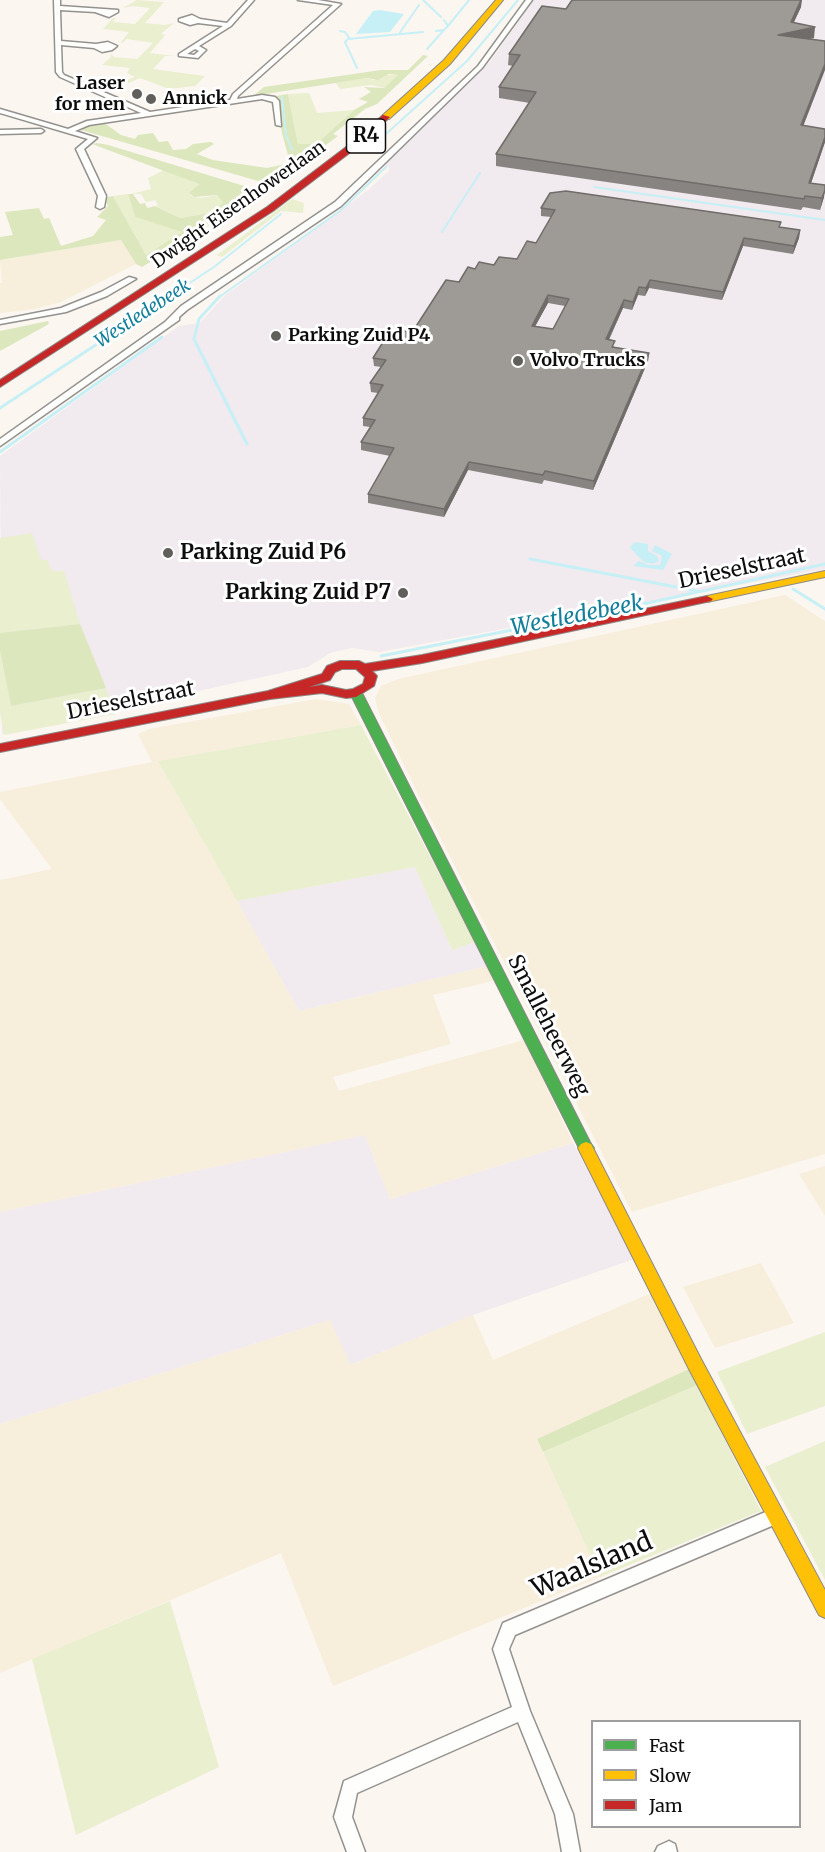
<!DOCTYPE html>
<style>
body{margin:0}
#map{position:relative;width:825px;height:1852px;overflow:hidden;background:#fbf6f0;font-family:Merriweather,serif}
canvas{display:block}
.legend{position:absolute;left:591px;top:1720px;width:210px;height:108px;box-sizing:border-box;background:#fff;border:2px solid #9e9e9e;margin:0;padding:8px 10px;list-style:none;font-size:18px;color:#0d0d0d}
.legend li{display:flex;align-items:center;gap:12px;height:30px}
.legend b{width:30px;border:2px solid #9e9e9e}
</style>
<div id="map">
<canvas width="825" height="1852"></canvas>
<ul class="legend">
<li><b style="height:8px;background:#4caf50"></b>Fast</li>
<li><b style="height:8px;background:#ffc107"></b>Slow</li>
<li><b style="height:8px;background:#c62828"></b>Jam</li>
</ul>
</div>
<script>
const context = document.querySelector('canvas').getContext('2d');
context.lineJoin = 'round';
function fillPath(path, color) { context.fillStyle = color; context.fill(path, 'evenodd'); }
const poly = rows => new Path2D(rows.map(r => 'M' + r).join(''));
function trace(path, color, width, dash) { context.strokeStyle = color; context.lineWidth = width; context.lineCap = dash ? 'butt' : 'round'; context.setLineDash(dash || []); context.stroke(path); }
function drawText(font, color, halo, rows, align = 'center') {
  context.font = font + ' Merriweather,serif'; context.lineWidth = 6; context.setLineDash([]); context.textBaseline = 'middle'; context.strokeStyle = halo; context.fillStyle = color; for (const [text, x, y, turn = 0] of rows) {
    context.save(); context.translate(x, y); context.rotate((+turn || 0) * Math.PI / 180); context.textAlign = isNaN(turn) ? turn : align; if (halo) context.strokeText(text, 0, 0); context.fillText(text, 0, 0); context.restore();
  }
}
const industrial = poly([
 [534,0,825,0,825,569,379,652,352,648,330,653,308,667,2,734,0,456,179,326,200,323,223,297,368,190,389,171,389,167,383,165,401,146,489,63],
 [415,867,452,950,475,942,488,966,299,1011,237,901],
 [365,1135,390,1199,573,1143,634,1259,473,1315,350,1365,330,1320,0,1424,0,1212]
]);
const farmland = poly([
 [121,240,136,264,61,302,35,309,0,313,0,283,2,283,0,260],
 [785,595,825,621,825,1154,632,1212,416,790,379,713,375,698,381,686,398,679],
 [316,699,349,704,361,725,158,761,299,1011,488,966,493,981,433,995,451,1044,333,1077,339,1091,524,1040,573,1143,390,1199,365,1135,0,1212,0,880,52,869,0,799,0,792,152,762,138,734,149,729],
 [825,1166,825,1216,799,1174],
 [761,1263,794,1323,715,1348,683,1287],
 [654,1292,689,1369,537,1439,600,1577,333,1686,281,1553,0,1673,0,1424,330,1320,350,1365,473,1315,493,1360]
]);
const green = poly([
 [137,0,164,2,145,23,165,25,174,23,161,34,165,35,150,53,174,56,165,56,153,69,205,76,195,86,169,89,140,78,109,91,105,89,135,77,127,73,130,68,102,65,111,57,110,53,114,57,137,59,153,43,127,39,122,43,121,42,129,32,103,29,113,18,116,18,113,22,135,24,150,8,133,6,123,8],
 [385,75,399,75,384,88,371,85,340,89,335,82,367,78,374,80],
 [309,93,317,113,354,110,316,144,298,144,288,94],
 [164,170,199,184,189,193,191,196,201,198,217,195,223,203,209,213,180,218,156,206,158,205,155,200,146,202,141,194,131,194,151,189,148,178],
 [251,188,263,191,202,230,196,228,230,206],
 [128,194,135,217,183,232,146,255,113,196],
 [292,199,304,203,303,213,281,211,222,257,217,255],
 [32,533,41,560,47,560,52,571,64,571,80,624,0,633,0,538],
 [0,651,11,706,106,688,115,714,4,735,0,713],
 [361,725,475,942,452,950,415,867,237,901,158,761],
 [825,1332,825,1406,747,1434,717,1372],
 [697,1385,761,1511,600,1577,543,1452],
 [825,1441,825,1580,765,1467],
 [170,1601,219,1767,76,1835,32,1659]
]);
const forest = poly([
 [423,55,428,56,377,104,365,109,333,134,338,136,272,185,81,130,91,124,103,122,121,135,135,139,138,135,153,133,159,142,168,141,173,150,186,149,193,144,211,142,214,144,197,154,213,160,267,168,290,163,282,133,276,96,288,94,298,144,316,144,354,110,368,102,359,99,371,92,364,87,384,88,398,75,389,74,378,80,367,78,253,96,264,87,381,70,408,70],
 [97,143,108,145,251,188,230,206,197,228,202,230,142,267,136,264,121,240,0,260,0,237,13,235,5,212,39,208,44,219,49,218,61,246,93,236,106,220,97,217,108,206,104,198,113,196,146,255,182,232,135,217,128,194,133,194,140,204,145,203,147,208,155,206,180,218,209,213,223,203,217,195,194,197,189,193,199,184,92,144],
 [48,321,49,324,0,351,0,331],
 [80,624,106,688,11,706,0,651,0,633],
 [689,1369,697,1385,543,1452,537,1439]
]);
const water = poly([
 [380,10,404,14,390,32,356,34,373,11],
 [634,542,648,544,648,551,657,556,659,561,653,564,644,562,630,548],
 [655,545,672,554,663,570,633,566,639,561,648,565,660,565,662,556,652,551]
]);
const streamFar1 = poly([
 [423,0,441,17],
 [448,26,469,0],
 [340,31,345,32,350,39],
 [436,31,444,30,448,26,444,20],
 [399,34,419,5],
 [427,49,444,30],
 [357,68,345,42,348,39,423,32],
 [282,97,286,135,292,150],
 [372,151,377,142,467,61,518,0],
 [594,187,825,220],
 [442,232,480,173],
 [167,298,214,267,281,214],
 [218,298,341,210,386,167]
]);
const stream = poly([
 [220,296,199,319,194,339,247,444],
 [0,408,170,296],
 [0,452,162,337],
 [530,559,697,591],
 [793,589,825,609],
 [381,656,648,603,825,564]
]);
const street = poly([
 [54,0,60,0,60,6,118,10,118,12,109,17,95,12,60,10,61,41,96,44,108,42,117,46,112,50,102,52,94,48,61,45,62,72,64,75,150,112,230,100,233,94,333,5,298,0,318,0,341,4,238,96,237,99,262,95,275,97,279,101,281,126,276,125,273,102,262,99,89,125,75,131,97,138,84,149,106,196,104,207,100,209,96,207,98,196,76,149,88,139,0,113,0,109,68,129,87,121,141,113,60,77,56,72,54,0],
 [248,0,254,0,231,26,199,46,206,50,198,58,179,56,179,54,223,26,198,23,190,25,179,21,179,19,192,15,200,19,227,23,248,0],
 [195,49,199,51,194,55,187,54,195,49],
 [526,0,532,0,482,68,341,206,187,310,179,317,179,320,0,446,0,439,165,322,181,306,335,202,478,66,526,0],
 [0,130,41,129,44,131,41,133,0,134,0,130],
 [129,277,136,279,107,296,66,312,0,324,0,320,61,308,101,292,129,277],
 [775,1508,781,1510,783,1516,781,1522,515,1635,509,1649,530,1711,573,1814,580,1852,562,1852,555,1814,518,1722,357,1793,352,1817,365,1852,347,1852,334,1817,344,1781,512,1707,493,1649,503,1623,775,1508],
 [669,1841,675,1844,677,1852,655,1852,658,1846,669,1841]
]);
const fast = poly([
 [356,689,362,693,591,1144,594,1148,591,1152,586,1154,581,1152,350,693,356,689]
]);
const slow = poly([
 [496,0,503,0,450,64,389,119,383,119,383,115,444,60,496,0],
 [825,571,825,577,707,602,701,599,707,596,825,571],
 [586,1142,591,1144,701,1359,825,1590,825,1618,819,1615,689,1369,578,1148,581,1144,586,1142]
]);
const jam = poly([
 [383,115,390,117,360,145,273,211,0,387,0,380,267,207,354,141,383,115],
 [707,596,713,599,711,601,422,663,372,671,377,676,374,686,356,697,346,698,322,693,270,699,0,752,0,744,268,691,322,674,327,666,340,661,359,661,365,664,422,655,707,596],
 [342,669,356,669,365,677,363,684,353,689,346,690,322,685,309,687,330,680,335,672,342,669]
]);
const wall = poly([
 [801,7,793,23,814,38,808,39,803,126,825,142,811,183,824,197,820,210,803,207,801,210,496,166,496,154,530,103,499,98,499,87,513,66,508,65,509,54,566,9],
 [541,208,780,227,800,230,799,238,793,254,743,246,722,300,649,288,645,296,638,295,632,310,623,308,609,340,614,347,649,353,648,361,593,490,544,480,542,484,468,470,444,517,368,503,368,494,390,456,361,450,361,442,370,427,363,426,363,418,378,393,371,392,370,383,381,367,374,366,373,358,413,331,459,282,475,269,517,259,536,243,551,217,541,216],
 [548,303,565,306,553,329,535,326]
]);
const shadedWall = poly([
 [801,0,802,0,801,7,789,33,815,27,814,38,776,46,778,35,791,22],
 [825,64,825,70,799,137,801,125],
 [825,137,825,142,807,195,809,183],
 [825,190,824,197,820,210,822,198],
 [800,230,799,238,793,254,794,246],
 [744,238,743,246,722,300,723,292],
 [650,280,649,288,645,296,646,288],
 [639,287,638,295,632,310,633,302],
 [548,295,548,303,531,334,532,326],
 [624,300,623,308,605,347,606,339],
 [649,353,648,361,593,490,594,481],
 [469,462,468,470,444,517,444,509]
]);
const building = poly([
 [572,0,801,0,791,22,815,27,778,35,825,41,825,64,801,125,825,129,825,137,809,183,825,185,825,190,822,198,805,196,804,199,496,154,536,92,499,87,520,55,509,54,542,6,566,9,572,0],
 [566,191,781,222,779,227,800,230,794,246,744,238,723,292,650,280,646,288,639,287,633,302,624,300,606,339,615,341,612,347,649,353,594,481,545,471,543,475,469,462,444,509,368,494,394,448,361,442,375,420,363,418,383,385,370,383,386,360,373,358,390,331,413,331,446,280,459,282,468,267,475,269,479,262,494,265,499,257,517,259,527,241,536,243,555,210,541,208,550,193,566,191],
 [548,295,569,299,553,329,532,326,548,295]
]);
const markers = [
 [137,94,6,"#605f5c"],
 [151,99,6,"#605f5c"],
 [276,336,6,"#605f5c"],
 [518,361,6,"#605f5c"],
 [168,553,6,"#605f5c"],
 [403,593,6,"#605f5c"]
];
const farPoinames = [
 ["Laser",125,84,"right"],
 ["for men",125,105,"right"],
 ["Annick",163,99],
 ["Parking Zuid P4",288,336],
 ["Volvo Trucks",530,361]
];
const farStreetnames = [
 ["Dwight Eisenhowerlaan",239,205,-35]
];
const farWaternames = [
 ["Westledebeek",143,314,-33]
];
const shields = [
 [366,136,39]
];
const shieldNames = [
 ["R4",366,136]
];
const poiNames = [
 ["Parking Zuid P6",180,553],
 ["Parking Zuid P7",391,593,"right"]
];
const streetNames = [
 ["Drieselstraat",742,569,-12],
 ["Drieselstraat",131,701,-11],
 ["Smalleheerweg",548,1026,63]
];
const waterNames = [
 ["Westledebeek",577,616,-11]
];
const nearStreetnames = [
 ["Waalsland",592,1566,-23]
];
fillPath(industrial, '#f1eaee');
fillPath(farmland, '#f8eedc');
fillPath(green, '#eaefd0');
fillPath(forest, '#dde7bd');
fillPath(water, '#c6f0f6');
trace(streamFar1, '#c6f0f6', 2);
trace(stream, '#c6f0f6', 3);
trace(street, '#94928f', 3);
trace(fast, '#8b8986', 2);
trace(slow, '#8b8986', 2);
trace(jam, '#8b8986', 2);
fillPath(street, '#fefefd');
fillPath(fast, '#4caf50');
fillPath(slow, '#ffc107');
fillPath(jam, '#c62828');
fillPath(wall, '#888481');
fillPath(shadedWall, '#6f6c69');
fillPath(building, '#9e9a96');
trace(building, '#6f6c69', 1.5);
for (const [x, y, r, color] of markers) { const dot = new Path2D(); dot.arc(x, y, r, 0, 2 * Math.PI); context.fillStyle = color; context.fill(dot); trace(dot, '#fff', 2); }
drawText('bold 18px', '#0d0d0d', '#fff', farPoinames, 'left');
drawText('18px', '#0d0d0d', '#fff', farStreetnames);
drawText('italic 18px', '#137f9b', '#fff', farWaternames);
for (const [x, y, w] of shields) { const box = new Path2D(); box.roundRect(x - w / 2, y - 17, w, 34, 4.5); context.fillStyle = '#fff'; context.fill(box); trace(box, '#0d0d0d', 1.5); }
drawText('bold 20px', '#0d0d0d', null, shieldNames);
drawText('bold 21px', '#0d0d0d', '#fff', poiNames, 'left');
drawText('21px', '#0d0d0d', '#fff', streetNames);
drawText('italic 22px', '#137f9b', '#fff', waterNames);
drawText('26px', '#0d0d0d', '#fff', nearStreetnames);
</script>
